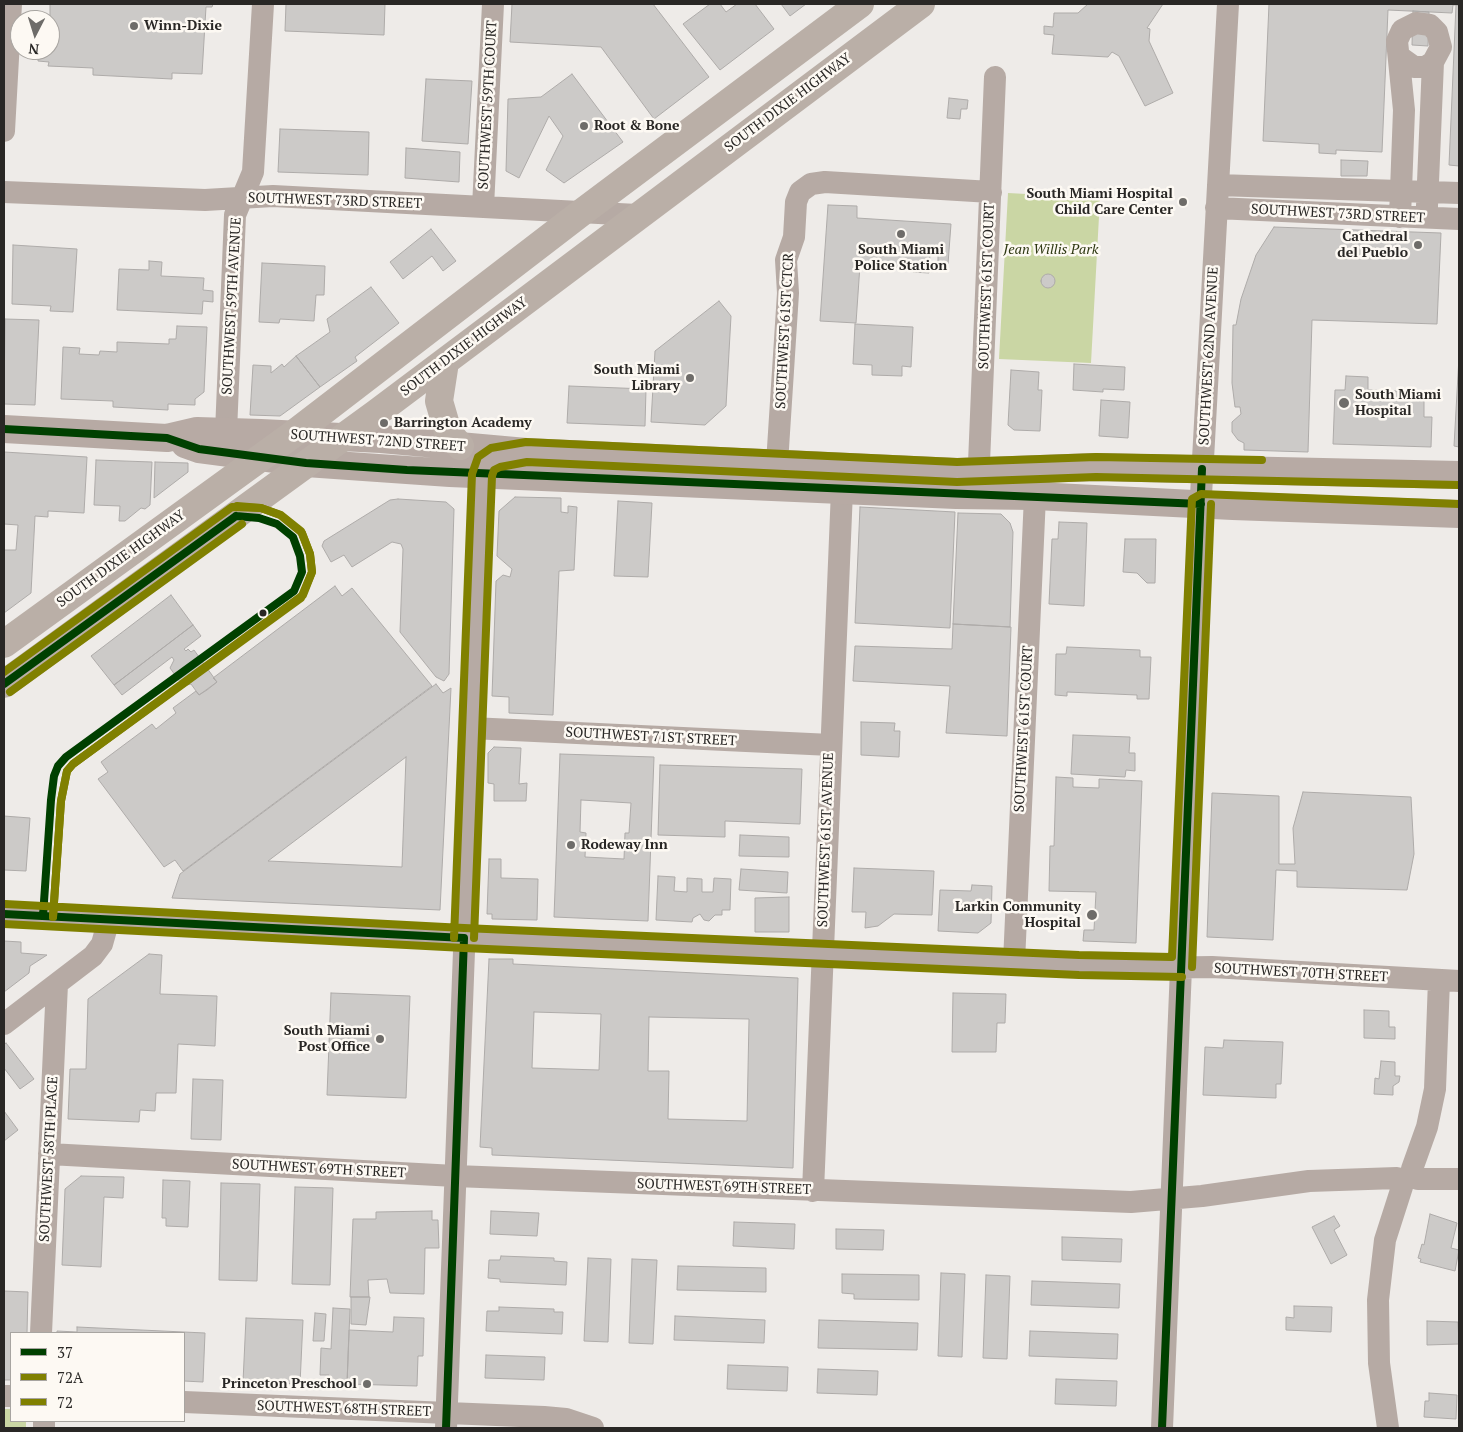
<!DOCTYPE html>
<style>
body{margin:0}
#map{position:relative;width:1463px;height:1432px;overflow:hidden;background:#eeebe8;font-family:"PT Serif",serif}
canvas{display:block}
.frame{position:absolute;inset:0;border:5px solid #292725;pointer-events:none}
.legend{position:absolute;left:10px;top:1332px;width:175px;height:90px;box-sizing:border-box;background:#fdf9f3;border:1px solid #a8a5a1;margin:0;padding:6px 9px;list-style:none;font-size:15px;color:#292725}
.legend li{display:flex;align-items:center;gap:10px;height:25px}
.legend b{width:25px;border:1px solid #a8a5a1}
.north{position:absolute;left:10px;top:10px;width:50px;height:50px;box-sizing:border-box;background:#fdf9f3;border:1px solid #a8a5a1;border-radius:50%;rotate:185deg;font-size:14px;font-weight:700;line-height:20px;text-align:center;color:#292725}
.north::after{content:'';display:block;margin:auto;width:18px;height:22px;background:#6e6c69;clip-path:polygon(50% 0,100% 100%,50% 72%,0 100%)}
</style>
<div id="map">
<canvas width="1463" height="1432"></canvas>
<div class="frame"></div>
<ul class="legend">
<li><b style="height:6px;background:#004000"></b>37</li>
<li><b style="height:6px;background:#808000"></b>72A</li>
<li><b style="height:6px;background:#808000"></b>72</li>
</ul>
<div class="north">N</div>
</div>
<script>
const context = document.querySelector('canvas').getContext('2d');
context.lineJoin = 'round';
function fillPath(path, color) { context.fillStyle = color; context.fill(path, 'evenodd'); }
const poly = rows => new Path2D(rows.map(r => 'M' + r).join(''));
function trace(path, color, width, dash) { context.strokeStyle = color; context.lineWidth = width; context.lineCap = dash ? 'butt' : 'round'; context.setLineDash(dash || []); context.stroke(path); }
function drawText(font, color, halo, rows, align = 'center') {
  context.font = font + ' "PT Serif",serif'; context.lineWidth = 5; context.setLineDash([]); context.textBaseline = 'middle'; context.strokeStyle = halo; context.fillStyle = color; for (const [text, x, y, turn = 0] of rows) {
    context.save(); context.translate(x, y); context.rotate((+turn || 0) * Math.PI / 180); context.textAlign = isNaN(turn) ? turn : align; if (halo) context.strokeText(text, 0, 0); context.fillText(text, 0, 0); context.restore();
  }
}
const green = poly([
 [1008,193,1100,198,1091,363,999,359],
 [4,1409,11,1409,11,1421,26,1421,26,1428,4,1428]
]);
const building = poly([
 [50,4,213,4,212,7,206,7,202,74,172,73,172,79,93,75,93,68,48,66,49,62,38,61,38,50,50,50,50,4],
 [286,4,385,4,384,35,285,31,286,4],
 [512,4,653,4,709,77,654,119,601,47,510,42,512,4],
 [710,4,720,4,726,12,737,4,755,4,774,29,720,70,683,24,710,4],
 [781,4,806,4,790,16,781,4],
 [1088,4,1163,4,1147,28,1150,29,1149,41,1173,93,1145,106,1119,56,1112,52,1108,57,1052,54,1054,35,1044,34,1044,26,1053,27,1054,13,1078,13,1088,4],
 [1269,4,1459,4,1459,5,1453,5,1452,13,1388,10,1382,152,1336,150,1336,154,1319,153,1319,144,1263,141,1269,4],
 [1456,5,1459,5,1459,166,1449,165,1456,5],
 [1413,11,1429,12,1428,46,1412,45,1413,11],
 [572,74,623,142,564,183,546,170,563,136,549,116,519,178,506,171,508,99,541,97,572,74],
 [426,79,472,81,468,144,422,141,426,79],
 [949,98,968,100,967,109,961,109,960,119,947,118,949,98],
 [280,129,369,132,368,175,278,172,280,129],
 [406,148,460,152,459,182,405,178,406,148],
 [1341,160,1368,161,1367,176,1341,176,1341,160],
 [828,205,857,206,857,218,951,224,948,264,938,263,938,253,930,253,929,273,913,272,914,268,860,265,856,323,820,321,828,205],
 [1274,227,1441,233,1437,324,1312,320,1308,452,1244,450,1244,443,1238,440,1232,432,1232,422,1241,414,1240,407,1235,407,1232,383,1233,325,1236,325,1241,299,1256,255,1274,227],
 [431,229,456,261,443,271,432,256,403,279,390,262,431,229],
 [13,245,77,249,73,312,50,311,51,306,12,304,13,245],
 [149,261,162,262,161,276,204,278,203,290,213,291,213,302,203,301,202,314,117,310,119,269,149,270,149,261],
 [262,263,325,266,324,295,316,295,314,321,280,319,279,323,259,322,262,263],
 '1041 281a7 7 0 1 1 14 0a7 7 0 1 1-14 0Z',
 [371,287,399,323,355,357,357,361,320,387,296,356,330,332,327,319,371,287],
 [719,301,731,316,726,406,705,425,651,422,655,351,719,301],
 [5,319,39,320,35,405,4,404,5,319],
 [855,324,913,327,911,367,902,366,902,376,872,375,872,365,853,364,855,324],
 [177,326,207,327,204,392,195,399,195,405,168,404,168,410,113,407,113,401,61,399,63,347,80,348,79,354,99,355,100,351,117,352,117,342,169,344,169,339,176,339,177,326],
 [296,356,320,387,280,416,250,415,253,365,271,366,271,373,282,364,284,367,296,356],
 [1459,357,1459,447,1454,446,1459,357],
 [1074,364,1125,367,1124,390,1103,389,1103,392,1073,390,1074,364],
 [1011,370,1039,372,1038,390,1042,390,1040,431,1014,430,1008,425,1011,370],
 [1346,376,1368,377,1368,390,1424,392,1424,417,1432,417,1431,447,1333,444,1335,390,1345,390,1346,376],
 [569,386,646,389,645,426,567,423,569,386],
 [1101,400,1130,402,1128,438,1099,436,1101,400],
 [4,452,87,457,84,513,48,511,48,517,35,516,31,593,4,613,4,550,16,550,18,525,4,524,4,452],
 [96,460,152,462,150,505,145,509,141,508,125,521,119,521,120,506,94,505,96,460],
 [155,462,188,463,188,472,154,498,155,462],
 [515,497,561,498,561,512,568,513,568,506,577,507,574,570,559,571,553,715,509,713,509,697,492,696,496,581,503,575,510,577,512,569,497,556,499,511,515,497],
 [398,499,446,502,454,509,449,674,444,681,436,677,400,632,403,549,401,544,392,542,352,567,344,555,331,562,322,546,324,541,390,500,398,499],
 [618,501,652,503,648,577,614,576,618,501],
 [860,507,955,512,950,628,855,623,860,507],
 [958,513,1001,514,1010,523,1013,532,1010,627,953,624,958,513],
 [1059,522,1087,523,1084,606,1049,604,1052,539,1058,539,1059,522],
 [1125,539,1156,539,1155,583,1147,583,1137,573,1123,572,1125,539],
 [335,586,342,596,352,588,432,686,183,871,175,860,164,867,98,779,108,772,101,762,152,724,156,729,176,713,173,708,196,691,199,695,207,690,217,682,213,678,335,586],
 [171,595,193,625,114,685,91,656,171,595],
 [953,624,1011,627,1007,736,946,733,950,686,853,681,855,646,952,649,953,624],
 [193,625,201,636,184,649,186,651,188,649,191,652,194,650,217,682,199,695,191,684,183,686,170,668,174,660,172,657,122,695,114,685,193,625],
 [1067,647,1140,650,1140,657,1151,657,1149,699,1137,699,1137,695,1067,692,1067,696,1055,695,1056,654,1066,654,1067,647],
 [436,684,443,693,451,688,440,910,172,898,180,874,436,684],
 [406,757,402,867,268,861,406,757],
 [861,722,895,723,894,731,900,731,899,757,861,755,861,722],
 [1073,735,1130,737,1129,753,1135,753,1135,771,1126,770,1125,777,1071,774,1073,735],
 [494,747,521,748,519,784,527,783,526,801,494,801,494,784,488,783,488,753,494,747],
 [560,754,654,757,648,921,554,917,560,754],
 [581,800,631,803,629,833,625,833,624,859,585,857,586,833,580,832,581,800],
 [660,765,802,769,800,824,725,821,725,837,658,835,660,765],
 [1056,777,1073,778,1073,787,1099,788,1099,779,1142,781,1136,943,1083,941,1084,930,1094,930,1096,892,1049,891,1050,846,1054,846,1056,777],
 [1303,792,1411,797,1414,854,1407,890,1297,887,1297,871,1276,870,1273,940,1207,937,1212,793,1279,796,1279,864,1295,864,1293,828,1303,792],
 [4,816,30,818,26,871,4,870,4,816],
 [740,835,789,837,789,857,739,856,740,835],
 [489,859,501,859,501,878,538,879,537,920,492,919,492,914,487,914,489,859],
 [854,868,934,871,932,915,894,914,878,926,865,928,866,912,852,912,854,868],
 [741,869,788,872,787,893,739,890,741,869],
 [658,876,675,877,674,891,687,892,687,878,702,879,702,892,713,892,714,878,731,879,730,910,722,910,722,915,715,915,709,921,704,920,700,914,693,918,692,922,656,920,658,876],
 [972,885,992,886,991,923,978,933,938,931,940,890,971,891,972,885],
 [789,897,789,932,755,932,755,898,789,897],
 [4,941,21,942,21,953,47,955,30,966,29,973,4,992,4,941],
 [149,954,162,955,160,994,217,996,215,1046,178,1044,176,1093,156,1093,155,1111,140,1110,139,1122,68,1119,70,1069,86,1069,88,999,149,954],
 [489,959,513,959,513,964,798,978,793,1168,492,1155,492,1148,480,1147,489,959],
 [534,1012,601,1014,599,1070,532,1068,534,1012],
 [649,1017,749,1019,747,1121,668,1119,669,1071,648,1071,649,1017],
 [331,993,410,996,406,1098,327,1095,331,993],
 [953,993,1006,994,1005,1023,997,1023,996,1052,952,1052,953,993],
 [1364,1010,1389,1011,1389,1027,1395,1027,1395,1039,1364,1038,1364,1010],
 [1224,1040,1283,1042,1281,1084,1276,1084,1276,1098,1203,1095,1205,1047,1223,1048,1224,1040],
 [6,1043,34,1079,20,1089,4,1068,4,1045,6,1043],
 [1381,1061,1395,1062,1395,1076,1400,1076,1399,1082,1393,1086,1393,1095,1374,1094,1375,1078,1379,1079,1381,1061],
 [193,1079,223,1080,221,1140,191,1139,193,1079],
 [4,1111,18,1130,4,1141,4,1111],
 [81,1176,124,1177,123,1198,104,1197,101,1267,62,1265,65,1189,81,1176],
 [163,1180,190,1181,188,1227,166,1226,166,1218,162,1218,163,1180],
 [221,1183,260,1184,257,1281,219,1280,221,1183],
 [295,1187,333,1188,330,1285,292,1284,295,1187],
 [432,1211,432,1220,438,1220,439,1248,425,1248,424,1294,390,1293,387,1279,368,1280,369,1297,350,1297,353,1219,376,1219,376,1212,432,1211],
 [491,1211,539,1213,537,1236,490,1234,491,1211],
 [1430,1214,1457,1223,1451,1248,1459,1250,1455,1271,1420,1262,1421,1259,1418,1258,1422,1244,1424,1245,1430,1214],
 [1334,1216,1340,1226,1334,1230,1347,1255,1331,1264,1312,1227,1334,1216],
 [734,1222,795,1224,794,1249,733,1246,734,1222],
 [836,1229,884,1230,883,1250,836,1249,836,1229],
 [1062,1237,1122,1239,1121,1262,1062,1260,1062,1237],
 [501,1256,554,1258,554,1261,567,1262,566,1285,500,1282,500,1279,488,1278,489,1260,500,1260,501,1256],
 [588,1258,611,1259,608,1342,584,1341,588,1258],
 [632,1259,657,1260,653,1344,629,1343,632,1259],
 [678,1266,766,1268,766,1292,677,1290,678,1266],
 [941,1273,965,1274,962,1357,938,1356,941,1273],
 [842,1274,919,1275,919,1300,854,1299,854,1294,842,1293,842,1274],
 [986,1275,1010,1276,1007,1359,983,1358,986,1275],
 [1032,1281,1120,1284,1119,1308,1031,1305,1032,1281],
 [4,1291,28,1292,27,1333,11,1333,11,1380,4,1380,4,1291],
 [351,1297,370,1297,366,1325,351,1324,351,1297],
 [1294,1306,1332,1307,1331,1332,1286,1330,1286,1317,1294,1318,1294,1306],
 [499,1307,554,1309,554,1312,563,1312,562,1334,486,1331,487,1311,499,1311,499,1307],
 [333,1308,350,1309,347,1384,329,1383,329,1375,320,1375,321,1348,331,1349,333,1308],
 [315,1313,326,1314,324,1341,313,1341,315,1313],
 [675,1316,765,1320,764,1343,674,1340,675,1316],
 [394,1317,424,1318,423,1356,418,1356,417,1386,347,1384,349,1330,393,1332,394,1317],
 [246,1318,303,1320,300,1384,243,1382,246,1318],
 [819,1320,918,1323,917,1350,818,1348,819,1320],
 [1427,1321,1458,1322,1459,1344,1427,1345,1427,1321],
 [77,1327,205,1333,203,1382,184,1381,184,1333,57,1333,57,1331,77,1332,77,1327],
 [1030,1331,1118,1334,1117,1359,1029,1356,1030,1331],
 [486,1355,545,1357,544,1380,485,1378,486,1355],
 [728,1365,788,1367,787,1391,727,1389,728,1365],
 [818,1369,878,1371,877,1395,817,1393,818,1369],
 [1056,1379,1117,1381,1116,1406,1055,1404,1056,1379],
 [1429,1393,1457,1395,1456,1419,1424,1417,1425,1401,1429,1401,1429,1393]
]);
const minor = poly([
 [1400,57,1414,67,1425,67,1433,62,1441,47,1437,32,1430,25,1416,23,1402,30,1397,41,1404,110,1400,217],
 [4,131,11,4],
 [1218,185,1459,193],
 [4,192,205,200,273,196,637,215],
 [1427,206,1433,62],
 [483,207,493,4],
 [1216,208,1459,219],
 [226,432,235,215,253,172,263,4],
 [776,479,788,293,786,260,794,237,796,202,800,192,811,184,825,182,991,192],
 [978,487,995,77],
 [471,728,831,745],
 [4,914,464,938,1146,968,1212,967,1459,981],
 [1014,962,1035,496],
 [4,1024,93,956,102,944,109,919],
 [49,1154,455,1176,1131,1202,1202,1196,1309,1181,1397,1178],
 [1412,1169,1427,1127,1435,1089,1439,980],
 [1418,1179,1459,1179],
 [813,1191,842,490],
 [41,1333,57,984],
 [4,1396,11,1396],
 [184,1402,544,1417,566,1419,593,1428],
 [44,1421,44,1428],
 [446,1428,482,474],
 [1162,1428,1199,532,1228,4],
 [1388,1428,1379,1363,1378,1300,1385,1240,1402,1187]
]);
const major = poly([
 [4,429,167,438,197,431,261,433,381,439,526,452,957,472,1096,467,1459,475],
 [185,444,199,449,306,463,450,473,956,495,1035,496,1233,506,1459,514]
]);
const highway = poly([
 [445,362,439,401,448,432,460,446],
 [4,644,292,435,581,213,860,4],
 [4,684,375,414,921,4]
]);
const bus1 = poly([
 [4,429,167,438,199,449,306,463,407,470,1201,504],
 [4,684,236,516],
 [4,914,464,938],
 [43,916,51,800,54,776,58,766,66,757,294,591,302,572,300,556,293,537,277,524,259,518,236,516],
 [446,1428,464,938],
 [1162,1428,1202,469]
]);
const bus2 = poly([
 [10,692,242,524],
 [53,917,61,801,67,771,73,764,303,595,312,572,310,554,301,531,281,515,261,508,237,506],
 [4,924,464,948,1079,975,1182,977],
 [474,938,492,476,494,470,500,467,527,462,957,482,1096,477,1459,485],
 [1192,967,1211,504]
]);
const bus3 = poly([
 [4,672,232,507,261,508,280,515,302,533,310,554,312,572,301,598,73,764,67,771,61,801,53,917],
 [5,904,464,928,1079,955,1172,957,1192,499,1201,494,1459,504],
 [454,938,472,474,478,457,491,448,526,442,957,462,1096,457,1262,460]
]);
const markers = [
 [134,26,5,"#6e6c69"],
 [584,126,5,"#6e6c69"],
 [1183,202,5,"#6e6c69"],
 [901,234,5,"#6e6c69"],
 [1418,245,5,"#6e6c69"],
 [690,378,5,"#6e6c69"],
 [1344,403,6,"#6e6c69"],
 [384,423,5,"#6e6c69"],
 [263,613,4.5,"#292725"],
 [571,845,5,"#6e6c69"],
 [1092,915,6,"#6e6c69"],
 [380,1039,5,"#6e6c69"],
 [367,1384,5,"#6e6c69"]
];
const poiNames = [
 ["Winn-Dixie",144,26,"left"],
 ["Root & Bone",594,126,"left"],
 ["South Miami Hospital",1173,194],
 ["Child Care Center",1173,210],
 ["Cathedral",1408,237],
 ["del Pueblo",1408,253],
 ["South Miami",901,250,"center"],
 ["Police Station",901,266,"center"],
 ["South Miami",680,370],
 ["Library",680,386],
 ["South Miami",1355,395,"left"],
 ["Hospital",1355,411,"left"],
 ["Barrington Academy",394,423,"left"],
 ["Rodeway Inn",581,845,"left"],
 ["Larkin Community",1081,907],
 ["Hospital",1081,923],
 ["South Miami",370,1031],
 ["Post Office",370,1047],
 ["Princeton Preschool",357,1384]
];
const streetNames = [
 ["SOUTH DIXIE HIGHWAY",788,103,-37],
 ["SOUTHWEST 59TH COURT",488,105,-87],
 ["SOUTHWEST 73RD STREET",335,201,2],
 ["SOUTHWEST 73RD STREET",1338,214,3],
 ["SOUTHWEST 61ST COURT",987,286,-88],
 ["SOUTHWEST 59TH AVENUE",232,306,-87],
 ["SOUTHWEST 61ST CTCR",785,331,-87],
 ["SOUTH DIXIE HIGHWAY",464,347,-37],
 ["SOUTHWEST 62ND AVENUE",1209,356,-87],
 ["SOUTHWEST 72ND STREET",378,441,4],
 ["SOUTH DIXIE HIGHWAY",121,559,-36],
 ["SOUTHWEST 61ST COURT",1024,729,-87],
 ["SOUTHWEST 71ST STREET",651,737,3],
 ["SOUTHWEST 61ST AVENUE",826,840,-88],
 ["SOUTHWEST 70TH STREET",1301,973,3],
 ["SOUTHWEST 58TH PLACE",49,1159,-87],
 ["SOUTHWEST 69TH STREET",319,1169,3],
 ["SOUTHWEST 69TH STREET",724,1187,2],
 ["SOUTHWEST 68TH STREET",344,1409,2]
];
const parkNames = [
 ["Jean Willis Park",1051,250]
];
fillPath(green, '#cad6a4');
fillPath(building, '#cccac8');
trace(building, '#aeaba9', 1);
trace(minor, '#b6aaa4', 22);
trace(major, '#b7aaa4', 28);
trace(highway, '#baafa7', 28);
trace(bus1, '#004000', 8);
trace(bus2, '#808000', 8);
trace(bus3, '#808000', 8);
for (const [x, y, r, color] of markers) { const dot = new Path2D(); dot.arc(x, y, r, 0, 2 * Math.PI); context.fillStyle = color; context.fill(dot); trace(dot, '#fdf9f3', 2); }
drawText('bold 14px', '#292725', '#fdf9f3', poiNames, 'right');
drawText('14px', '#292725', '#fdf9f3', streetNames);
drawText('italic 14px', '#2e3812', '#fdf9f3', parkNames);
</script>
